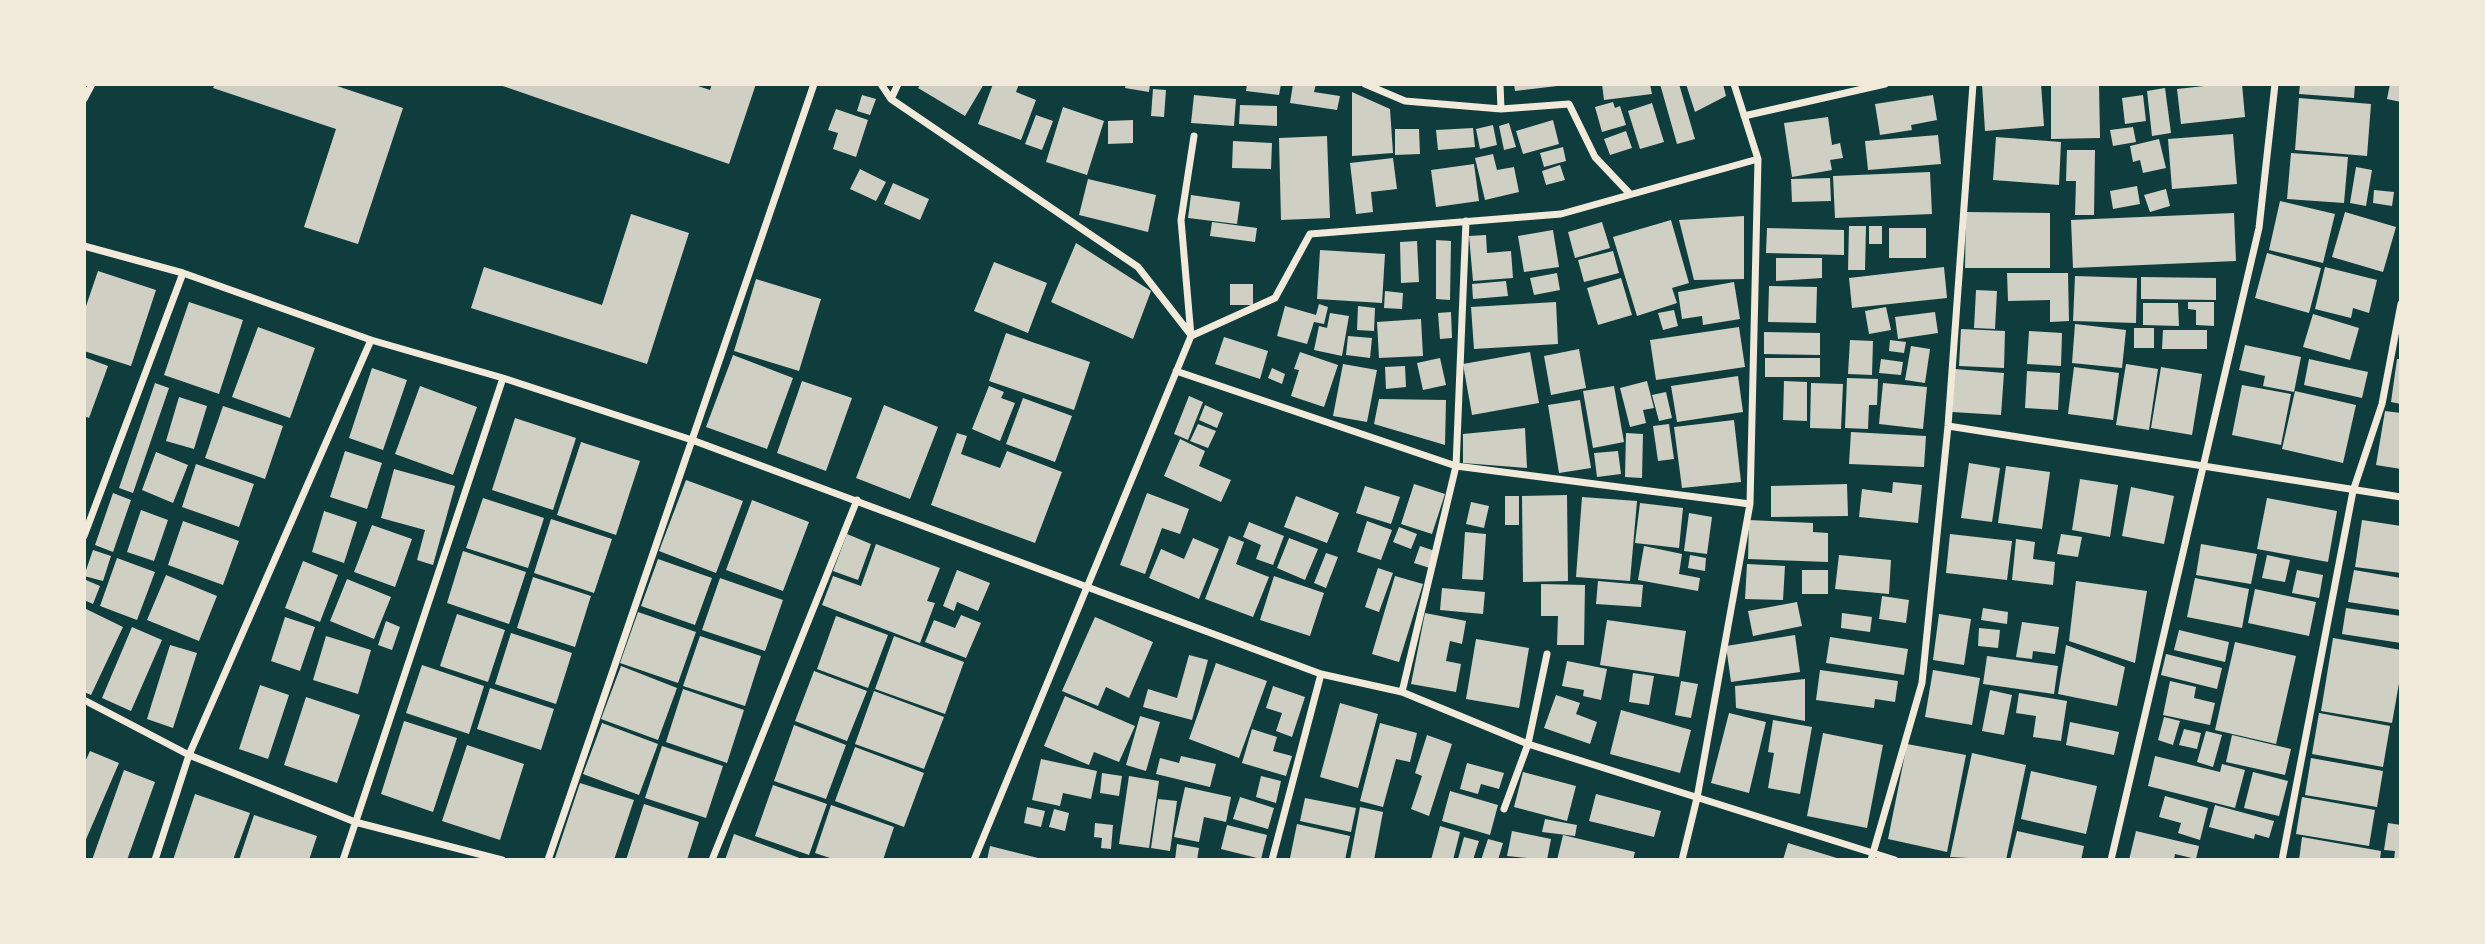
<!DOCTYPE html>
<style>
body{margin:0}
#map{position:relative;width:2485px;height:944px;overflow:hidden;background:#0f3d3e;font-family:Cabin,sans-serif}
canvas{display:block}
.frame{position:absolute;inset:0;border:86px solid #f1e9da;pointer-events:none}
</style>
<div id="map">
<canvas width="2485" height="944"></canvas>
<div class="frame"></div>
</div>
<script>
const context = document.querySelector('canvas').getContext('2d');
context.lineJoin = 'round';
function fillPath(path, color) { context.fillStyle = color; context.fill(path, 'evenodd'); }
const poly = rows => new Path2D(rows.map(r => 'M' + r).join(''));
function trace(path, color, width, dash) { context.strokeStyle = color; context.lineWidth = width; context.lineCap = dash ? 'butt' : 'round'; context.setLineDash(dash || []); context.stroke(path); }
const building = poly([
 [215,84,331,84,403,108,358,244,304,227,336,129,213,88],
 [497,84,692,84,710,90,712,84,756,84,729,164],
 [921,84,984,84,965,116,918,88],
 [993,84,1019,84,1016,92,1036,100,1021,140,978,124],
 [1126,84,1150,84,1149,92,1125,88],
 [1247,84,1281,84,1279,95,1246,91],
 [1293,84,1316,84,1314,92,1340,96,1337,110,1290,103],
 [1514,84,1557,84,1557,86,1515,91],
 [1602,84,1650,84,1652,94,1604,100],
 [1660,84,1679,84,1695,139,1677,144],
 [1686,84,1723,84,1726,96,1695,112],
 [1982,84,2041,84,2044,126,1985,131],
 [2051,84,2099,84,2100,138,2051,139],
 [2222,84,2242,84,2245,117,2181,124,2177,89],
 [2300,84,2355,84,2354,98,2299,94],
 [2390,84,2401,84,2401,102,2387,99],
 [2165,88,2171,133,2152,136,2147,91],
 [1153,89,1166,90,1164,117,1151,116],
 [1352,92,1390,109,1393,153,1352,156],
 [862,95,876,99,870,115,857,111],
 [1194,95,1236,99,1234,126,1191,123],
 [1933,95,1937,120,1911,125,1912,130,1880,135,1875,104],
 [2143,95,2146,121,2125,124,2122,98],
 [2299,98,2371,104,2367,156,2295,150],
 [1613,102,1615,108,1620,106,1626,125,1602,132,1595,107],
 [1652,103,1664,142,1640,149,1628,111],
 [1240,105,1277,106,1277,126,1239,124],
 [1063,107,1104,121,1087,175,1046,162],
 [836,109,868,120,856,157,833,149,838,133,828,130],
 [1036,115,1053,121,1042,150,1025,144],
 [1828,117,1832,145,1840,143,1843,158,1830,160,1832,170,1792,177,1784,123],
 [1133,120,1133,143,1108,144,1108,121],
 [1553,120,1559,144,1523,154,1516,131],
 [1509,123,1516,147,1504,150,1499,126],
 [1493,125,1497,145,1480,149,1476,129],
 [2133,127,2136,142,2113,146,2110,130],
 [1473,128,1475,147,1438,150,1436,130],
 [1395,129,1419,129,1420,154,1395,155],
 [1626,131,1632,148,1610,155,1604,139],
 [2233,134,2237,184,2172,189,2168,139],
 [1938,135,1941,164,1868,170,1865,141],
 [1327,136,1330,218,1281,220,1279,138],
 [1996,137,2061,142,2059,185,1993,180],
 [2159,139,2166,168,2143,173,2140,160,2133,162,2130,146],
 [1233,141,1272,143,1271,169,1232,168],
 [1563,147,1566,161,1544,167,1540,153],
 [2067,150,2095,150,2094,215,2075,215,2076,181,2066,181],
 [2291,153,2348,157,2344,203,2287,199],
 [1493,154,1497,170,1514,167,1519,192,1485,200,1475,158],
 [1393,158,1397,189,1371,192,1373,212,1356,214,1350,163],
 [1474,164,1479,201,1436,207,1431,170],
 [1560,165,1565,180,1546,185,1542,171],
 [2356,167,2372,170,2366,206,2350,203],
 [860,169,886,182,876,201,850,189],
 [1930,172,1932,214,1835,218,1833,176],
 [1830,178,1831,201,1792,202,1791,179],
 [1088,179,1156,195,1148,232,1079,215],
 [893,183,929,199,920,220,884,204],
 [2137,186,2140,204,2113,209,2110,191],
 [2166,189,2170,206,2150,212,2144,195],
 [2374,190,2394,192,2392,206,2373,203],
 [1191,195,1240,202,1237,224,1188,218],
 [2280,201,2335,214,2323,263,2269,250],
 [1966,212,2050,213,2050,268,1965,268],
 [2345,212,2396,227,2383,272,2332,257],
 [2234,213,2236,261,2073,268,2071,220],
 [631,214,689,233,647,364,471,308,484,267,602,305],
 [1744,216,1744,279,1694,280,1679,220],
 [1671,220,1689,283,1672,288,1677,303,1637,316,1613,237],
 [1212,222,1257,228,1255,242,1210,236],
 [1602,222,1610,248,1575,258,1568,232],
 [1849,226,1866,226,1865,270,1848,270],
 [1869,226,1882,226,1882,244,1869,244],
 [1767,228,1844,230,1844,255,1766,253],
 [1889,228,1926,228,1926,258,1889,258],
 [1553,230,1559,267,1524,272,1518,236],
 [1486,235,1487,253,1511,251,1513,278,1473,281,1469,236],
 [1436,240,1451,241,1450,300,1436,299],
 [1417,241,1419,282,1401,283,1400,242],
 [1076,243,1151,291,1133,339,1051,302],
 [1320,250,1385,254,1382,303,1317,299],
 [1613,251,1619,273,1584,282,1578,260],
 [2267,253,2321,268,2309,313,2255,298],
 [1776,258,1822,258,1822,278,1776,281],
 [994,262,1047,283,1028,333,974,311],
 [1944,267,1947,298,1852,308,1849,278],
 [2325,267,2377,280,2369,313,2353,308,2351,318,2315,309],
 [98,271,156,290,131,366,84,351,84,312],
 [1557,273,1560,290,1534,295,1530,278],
 [2007,273,2068,273,2069,321,2050,322,2050,300,2008,301],
 [2075,276,2137,278,2136,323,2073,321],
 [2141,277,2216,278,2216,300,2141,299],
 [1621,278,1632,315,1598,325,1587,288],
 [756,279,821,299,799,371,734,351],
 [1506,281,1508,296,1473,299,1472,284],
 [1734,282,1740,319,1703,325,1702,316,1682,319,1678,292],
 [1230,284,1253,284,1253,305,1230,305],
 [1769,286,1817,287,1816,323,1768,322],
 [1976,290,1997,291,1995,329,1974,328],
 [1385,291,1403,293,1402,309,1384,308],
 [189,302,243,320,219,394,164,375],
 [1556,302,1558,344,1474,349,1471,307],
 [2188,302,2214,302,2214,326,2196,325,2196,310,2188,309],
 [2143,303,2178,303,2179,326,2143,325],
 [1319,304,1328,307,1324,324,1314,322,1307,344,1277,336,1285,306,1316,315],
 [1358,306,1375,308,1374,331,1357,330],
 [1886,307,1891,330,1869,334,1865,311],
 [1674,310,1678,326,1663,330,1658,313],
 [1451,312,1452,338,1440,339,1438,313],
 [1935,312,1938,333,1898,339,1895,317],
 [1330,313,1349,316,1342,356,1314,350,1319,326,1327,328],
 [2313,314,2359,328,2350,360,2303,347],
 [1421,319,1423,356,1379,358,1377,322],
 [2075,324,2126,330,2122,368,2072,363],
 [258,327,315,348,290,418,232,397],
 [1739,327,1745,367,1656,380,1650,340],
 [2134,328,2154,328,2154,348,2134,348],
 [1961,329,2005,331,2004,368,1959,366],
 [2163,330,2207,330,2207,349,2162,349],
 [2029,331,2062,333,2061,366,2027,364],
 [1764,332,1820,333,1820,355,1764,354],
 [1006,333,1090,362,1074,410,989,381],
 [1348,336,1372,338,1370,358,1346,355],
 [1224,337,1268,351,1260,379,1215,364],
 [1850,340,1873,341,1872,375,1848,374],
 [1890,340,1906,342,1904,353,1889,351],
 [2245,345,2301,357,2294,392,2263,386,2265,376,2239,370],
 [1911,346,1930,349,1925,383,1905,380],
 [1579,349,1586,388,1551,395,1544,356],
 [1300,352,1338,365,1324,407,1291,396,1299,370,1294,369],
 [1530,352,1539,403,1472,415,1463,364],
 [733,355,793,378,767,449,706,427],
 [84,357,108,366,89,418,84,416],
 [1440,358,1446,385,1423,390,1417,363],
 [1765,358,1820,358,1820,377,1765,377],
 [1881,359,1903,362,1901,375,1879,373],
 [2309,359,2368,372,2362,398,2304,385],
 [2397,359,2401,359,2401,404,2391,402],
 [1343,364,1377,370,1367,422,1333,416],
 [2126,364,2158,369,2149,430,2116,425],
 [1405,366,1406,387,1386,389,1385,367],
 [2074,367,2119,373,2113,420,2068,414],
 [2161,367,2202,374,2192,435,2151,428],
 [372,368,407,380,383,450,349,438],
 [1272,368,1285,374,1282,384,1268,378],
 [1955,369,2004,373,2001,415,1952,412],
 [2027,371,2060,373,2058,410,2025,408],
 [1738,376,1743,412,1677,422,1671,386],
 [1847,378,1878,379,1877,405,1869,405,1868,429,1845,428],
 [802,381,852,398,826,471,777,453],
 [1647,381,1654,408,1643,410,1646,423,1630,427,1620,388],
 [1784,381,1807,382,1807,421,1783,420],
 [155,383,169,388,133,493,119,488],
 [1811,383,1843,384,1841,429,1810,428],
 [1883,383,1927,387,1923,429,1879,424],
 [2242,385,2291,394,2281,445,2232,435],
 [420,386,477,407,453,475,395,454],
 [989,386,1004,392,1001,398,1015,403,1000,441,972,429],
 [1614,386,1624,442,1593,448,1583,391],
 [2295,391,2356,405,2343,463,2282,449],
 [1666,392,1672,418,1659,421,1652,395],
 [1189,396,1203,402,1188,440,1174,434],
 [179,397,207,406,194,449,166,441],
 [1023,398,1072,416,1055,462,1006,444],
 [1379,399,1446,400,1445,445,1374,424],
 [1580,400,1591,468,1559,473,1548,405],
 [884,405,938,427,910,499,856,478],
 [1205,405,1223,413,1217,428,1199,420],
 [223,406,283,426,265,479,205,458],
 [2385,411,2401,413,2401,469,2376,465],
 [515,418,576,438,553,510,492,490],
 [1734,420,1741,482,1682,488,1674,427],
 [1198,424,1216,431,1208,448,1190,441],
 [1669,424,1674,459,1658,461,1653,426],
 [1525,428,1527,468,1463,463,1463,434],
 [1851,432,1926,436,1924,467,1849,464],
 [957,433,967,436,961,454,1000,468,1007,451,1062,472,1035,543,931,505],
 [1626,433,1643,434,1642,478,1625,477],
 [1180,439,1205,451,1199,466,1231,480,1221,502,1164,476],
 [581,442,640,461,616,535,557,515],
 [345,451,382,463,367,509,330,497],
 [1618,451,1621,474,1597,477,1594,453],
 [156,452,188,465,173,503,142,490],
 [1969,463,2000,468,1992,522,1961,518],
 [196,464,254,484,239,527,182,507],
 [2006,466,2050,472,2042,529,1998,523],
 [394,469,455,486,433,565,417,560,425,530,381,518],
 [2080,479,2118,485,2110,537,2072,530],
 [686,480,743,501,716,573,659,551],
 [1893,482,1922,485,1918,523,1859,517,1862,489,1892,493],
 [1414,484,1445,494,1432,534,1401,524],
 [1847,484,1848,516,1771,517,1771,486],
 [1365,486,1400,497,1391,524,1356,513],
 [2131,487,2174,496,2164,544,2122,536],
 [113,493,131,500,113,552,95,545],
 [1147,493,1189,509,1180,534,1162,528,1145,574,1120,565],
 [1567,495,1568,581,1523,582,1522,496],
 [1296,496,1339,513,1327,543,1284,527],
 [1505,496,1519,496,1519,525,1505,525],
 [1582,497,1637,501,1630,581,1576,577],
 [483,498,544,518,528,568,466,548],
 [2267,498,2337,511,2328,562,2257,549],
 [752,500,809,522,783,591,726,570],
 [1471,502,1489,506,1484,528,1466,524],
 [1640,503,1683,508,1679,548,1635,543],
 [141,510,168,520,154,561,127,552],
 [324,511,357,522,344,563,312,552],
 [1689,513,1712,517,1707,554,1684,551],
 [551,519,612,539,594,593,534,573],
 [1749,520,1813,523,1813,532,1828,533,1828,562,1748,559],
 [2362,520,2401,526,2401,573,2355,567],
 [183,521,239,541,223,585,168,565],
 [1367,521,1392,530,1381,560,1357,552],
 [1249,522,1284,536,1273,565,1256,559,1261,545,1243,537],
 [372,525,412,539,395,587,354,572],
 [1399,527,1417,534,1411,549,1393,542],
 [1465,532,1486,534,1483,580,1462,579],
 [847,534,871,544,858,580,833,571],
 [1950,534,2012,541,2007,580,1946,573],
 [2061,534,2082,537,2078,557,2057,554],
 [1229,536,1244,542,1236,564,1269,577,1253,617,1205,599],
 [1193,538,1219,549,1199,599,1149,578,1161,549,1184,559],
 [1289,538,1318,549,1305,580,1277,568],
 [2016,539,2035,542,2033,559,2055,562,2053,585,2012,580],
 [876,544,940,568,927,601,935,603,920,643,822,605,833,576,861,586],
 [2201,544,2257,554,2251,584,2196,575],
 [1420,546,1438,552,1433,569,1414,563],
 [1644,546,1682,554,1679,574,1700,578,1698,591,1638,580],
 [93,550,111,556,103,581,84,576],
 [463,551,526,572,509,624,447,603],
 [1326,553,1338,557,1326,588,1314,583],
 [1690,555,1706,558,1705,571,1688,568],
 [1839,555,1891,560,1889,594,1835,589],
 [2267,555,2290,560,2285,582,2262,578],
 [117,558,155,572,137,620,100,606],
 [658,559,712,578,695,625,641,606],
 [303,561,338,575,320,622,285,608],
 [1747,564,1785,566,1783,600,1745,599],
 [1378,568,1393,573,1379,612,1365,607],
 [957,570,990,583,978,611,957,602,954,611,943,606],
 [1802,570,1828,570,1828,594,1802,594],
 [2297,570,2323,575,2319,598,2292,593],
 [2354,570,2401,578,2401,610,2348,602],
 [166,575,217,596,199,641,147,620],
 [1274,576,1324,593,1310,636,1260,620],
 [1395,576,1423,584,1399,662,1372,654],
 [533,577,591,596,575,647,517,628],
 [720,578,783,600,765,651,702,630],
 [2195,578,2249,589,2242,628,2187,617],
 [347,579,391,597,374,639,330,621],
 [86,580,100,586,93,604,84,600],
 [1598,581,1643,585,1641,607,1596,604],
 [2076,581,2147,591,2135,663,2069,641],
 [1541,584,1585,585,1584,645,1557,645,1558,616,1541,616],
 [1442,588,1485,592,1483,614,1440,610],
 [2255,589,2316,602,2309,636,2248,623],
 [1882,596,1909,600,1906,623,1879,619],
 [1797,602,1802,626,1753,636,1748,611],
 [84,608,123,627,91,695,84,692],
 [1983,608,2008,612,2007,624,1981,620],
 [2346,608,2401,616,2401,643,2342,634],
 [638,612,696,632,678,683,620,663],
 [1425,613,1466,621,1462,644,1450,641,1446,661,1461,664,1456,692,1411,684],
 [1842,613,1872,617,1870,632,1841,628],
 [457,614,505,630,488,682,440,666],
 [1939,614,1971,619,1964,665,1933,660],
 [961,615,981,623,966,658,925,642,934,620,955,628],
 [836,616,888,635,868,688,817,669],
 [285,617,315,627,300,671,271,661],
 [1095,617,1153,642,1129,698,1106,687,1098,706,1062,691],
 [1607,620,1686,631,1679,677,1600,665],
 [386,621,400,627,392,650,378,645],
 [2022,622,2059,627,2055,654,2033,651,2032,659,2016,657],
 [132,627,162,640,131,711,102,698],
 [1979,628,2000,630,1998,648,1978,646],
 [2179,630,2229,642,2225,662,2174,650],
 [511,633,572,653,556,704,495,684],
 [1795,635,1800,672,1731,682,1726,646],
 [326,636,371,650,358,694,313,680],
 [700,636,761,656,745,706,683,686],
 [894,636,964,662,945,714,875,689],
 [1830,637,1908,649,1904,675,1826,663],
 [2333,638,2401,650,2401,672,2392,723,2321,711],
 [1476,639,1529,648,1519,708,1466,699],
 [2235,642,2296,656,2276,744,2215,730],
 [170,645,197,653,173,728,147,719],
 [2066,645,2125,667,2117,706,2058,694],
 [2166,654,2222,668,2217,689,2161,675],
 [1189,655,1208,660,1192,720,1143,707,1148,689,1177,698],
 [1987,656,2058,666,2054,694,1983,684],
 [1567,661,1607,669,1601,700,1583,696,1584,690,1562,686],
 [1216,663,1267,681,1239,758,1189,739],
 [422,665,484,686,469,734,406,713],
 [621,666,677,688,658,740,601,719],
 [1820,670,1898,681,1895,702,1875,699,1874,708,1816,700],
 [1933,670,1980,678,1972,725,1925,717],
 [814,671,867,691,847,741,795,721],
 [1633,673,1654,676,1649,705,1629,702],
 [1805,679,1805,721,1736,708,1735,686],
 [1681,681,1698,684,1691,718,1675,715],
 [2170,681,2196,687,2194,698,2215,703,2210,725,2163,715],
 [260,685,289,695,268,759,239,749],
 [1273,686,1305,697,1292,737,1276,731,1282,713,1266,708],
 [490,688,554,709,541,750,477,729],
 [683,689,744,710,727,763,666,742],
 [1990,690,2012,695,2004,735,1982,731],
 [874,691,944,717,924,769,855,744],
 [2019,693,2067,701,2061,741,2033,737,2036,716,2016,713],
 [1556,695,1580,703,1576,714,1597,722,1590,744,1544,728],
 [1065,696,1135,726,1119,762,1094,752,1089,765,1044,746],
 [306,697,360,715,337,783,284,765],
 [1340,703,1378,714,1358,788,1320,777],
 [1621,710,1691,730,1680,773,1610,754],
 [1729,713,1766,722,1749,793,1711,783],
 [2319,713,2390,726,2383,767,2312,754],
 [1140,716,1160,722,1146,771,1126,765],
 [2164,717,2180,721,2173,745,2158,740],
 [1773,720,1812,727,1800,794,1768,788,1774,753,1768,752],
 [404,721,457,738,433,812,381,794],
 [2070,722,2119,732,2114,755,2066,745],
 [602,723,658,744,639,795,583,774],
 [1380,723,1417,733,1410,762,1396,759,1383,807,1360,801],
 [794,725,846,745,826,799,774,781],
 [1252,729,1277,737,1273,751,1292,756,1286,776,1242,763],
 [2184,729,2201,733,2197,749,2179,745],
 [2206,731,2222,735,2213,767,2197,762],
 [1823,733,1883,745,1867,828,1807,816],
 [1427,735,1452,744,1429,816,1411,809,1422,776,1415,773],
 [2232,735,2291,749,2285,775,2226,762],
 [1907,744,1966,755,1947,852,1888,839],
 [467,745,524,764,500,840,442,821],
 [662,746,723,766,706,818,645,798],
 [855,747,924,773,904,827,835,801],
 [90,751,119,763,84,844,84,764],
 [1972,753,2026,765,2006,860,1950,857],
 [1181,756,1216,764,1210,787,1156,774,1160,758,1179,763],
 [2155,756,2220,772,2222,764,2245,770,2235,808,2148,786],
 [2311,758,2383,771,2377,807,2305,795],
 [1041,759,1097,771,1091,799,1063,793,1060,806,1032,800],
 [1467,763,1504,773,1499,789,1481,784,1478,794,1460,789],
 [124,770,155,782,127,860,92,860],
 [2031,771,2097,786,2086,834,2021,819],
 [1523,772,1576,786,1567,821,1514,807],
 [2253,772,2288,781,2279,816,2244,808],
 [1102,773,1122,776,1119,796,1100,793],
 [1129,776,1159,781,1149,848,1119,844],
 [1261,776,1281,781,1276,803,1256,797],
 [580,783,634,800,614,860,555,858],
 [773,785,827,804,809,855,755,836],
 [1185,787,1231,797,1226,822,1204,817,1199,842,1174,837],
 [1450,791,1498,805,1490,835,1442,821],
 [195,794,250,813,233,860,173,860],
 [1596,794,1661,811,1654,837,1589,821],
 [2165,796,2208,808,2200,840,2178,833,2181,823,2159,817],
 [1240,797,1274,808,1268,829,1233,819],
 [2302,797,2375,810,2369,846,2296,834],
 [1305,798,1356,808,1351,832,1300,821],
 [1158,799,1177,801,1170,851,1151,848],
 [644,804,699,822,687,860,626,860],
 [831,805,894,827,883,860,836,860,815,853],
 [2215,805,2274,821,2269,838,2255,834,2254,839,2209,827],
 [1027,807,1045,811,1041,827,1024,823],
 [1360,807,1383,812,1374,860,1350,860],
 [1054,809,1069,813,1065,831,1049,827],
 [254,815,317,836,309,860,239,860],
 [1545,819,1577,825,1575,836,1542,832],
 [1095,823,1113,825,1111,849,1101,848,1102,838,1094,837],
 [2388,823,2401,825,2401,860,2394,860,2395,851,2384,850],
 [1297,824,1350,836,1345,860,1290,858],
 [1227,825,1267,835,1261,859,1221,849],
 [1440,826,1460,832,1453,860,1431,860],
 [1512,831,1551,839,1547,860,1507,856],
 [2017,831,2084,846,2081,860,2010,860],
 [2136,831,2199,846,2196,859,2175,854,2174,860,2129,860],
 [734,834,805,860,725,860],
 [1563,835,1635,852,1633,860,1557,860],
 [1464,837,1479,841,1473,860,1458,859],
 [2302,837,2381,851,2380,860,2299,860],
 [1488,839,1503,843,1498,860,1481,860],
 [1788,843,1840,859,1840,860,1783,860],
 [1177,844,1199,848,1197,860,1175,860],
 [990,846,1042,859,1042,860,987,860]
]);
const minor = poly([
 [881,84,891,99,1138,267,1191,335],
 [1365,84,1405,101,1501,109,1569,104,1595,157,1630,194],
 [1500,84,1501,109],
 [84,99,92,84],
 [891,99,898,84],
 [1744,116,1885,84],
 [84,246,183,273,371,340,503,378,692,440,1321,674,1402,692,1528,744,1895,860],
 [1191,336,1275,298,1310,234,1561,214,1758,159],
 [1176,371,1456,466,1750,504],
 [1948,426,2401,497],
 [84,536,183,273],
 [1402,692,1456,466,1466,221],
 [84,700,189,755,355,822,502,860],
 [1504,809,1528,744,1547,654],
 [155,860,189,755,371,340],
 [343,860,503,378],
 [548,860,814,84],
 [712,860,857,500],
 [974,860,1191,336,1181,220,1194,136],
 [1272,860,1321,674],
 [1682,860,1697,798,1750,504,1758,159,1734,84],
 [1871,860,1922,683,1948,426,1973,84],
 [2111,860,2259,228,2275,84],
 [2282,860,2353,491,2382,404,2401,304]
]);
fillPath(building, '#cfcfc3');
trace(minor, '#f1e9da', 7);
</script>
